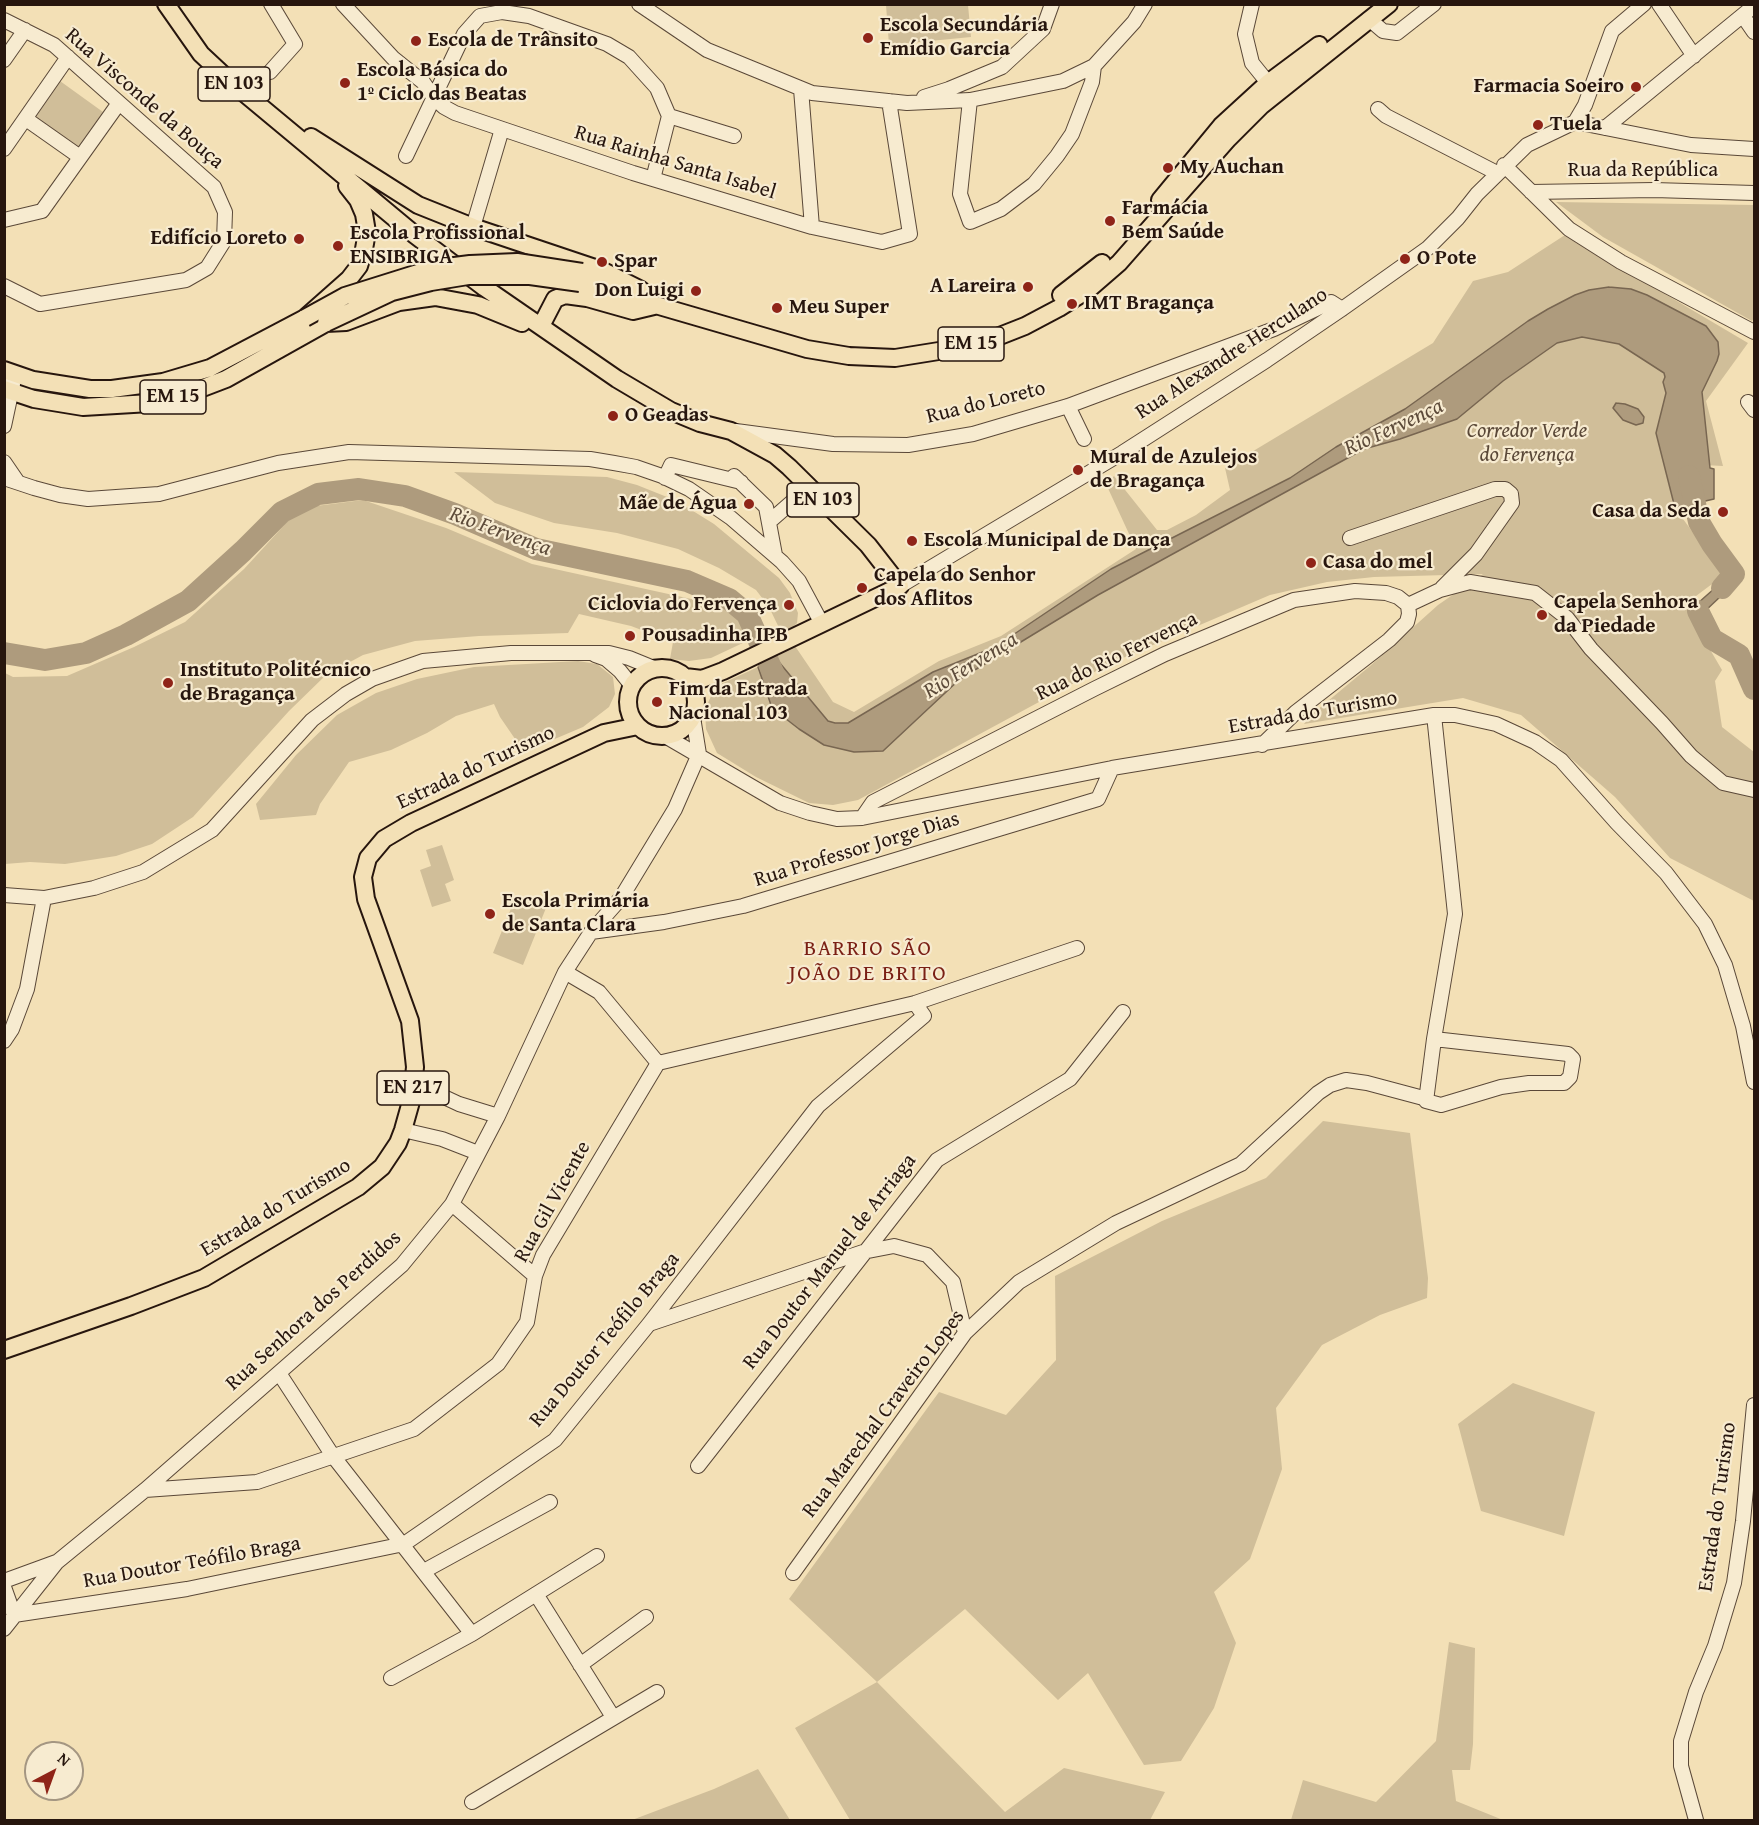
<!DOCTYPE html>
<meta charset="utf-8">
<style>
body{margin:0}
#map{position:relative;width:1759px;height:1825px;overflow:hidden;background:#f3e0b6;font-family:"Gentium Book Plus",serif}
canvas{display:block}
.frame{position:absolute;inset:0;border:6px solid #27160e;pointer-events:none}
.north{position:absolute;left:24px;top:1741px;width:60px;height:60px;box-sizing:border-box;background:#f7ebd0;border:2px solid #a49682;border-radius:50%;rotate:41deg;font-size:16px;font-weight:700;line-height:24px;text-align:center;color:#27160e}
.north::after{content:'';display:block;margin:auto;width:21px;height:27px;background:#8f2418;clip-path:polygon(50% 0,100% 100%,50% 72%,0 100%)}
</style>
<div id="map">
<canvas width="1759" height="1825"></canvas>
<div class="frame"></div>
<div class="north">N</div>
</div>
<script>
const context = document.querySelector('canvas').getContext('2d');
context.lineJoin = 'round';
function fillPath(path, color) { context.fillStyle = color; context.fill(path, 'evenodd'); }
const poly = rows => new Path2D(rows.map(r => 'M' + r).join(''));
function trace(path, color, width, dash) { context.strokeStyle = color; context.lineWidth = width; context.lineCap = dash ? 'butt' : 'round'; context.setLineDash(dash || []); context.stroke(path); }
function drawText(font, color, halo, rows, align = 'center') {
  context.font = font + ' "Gentium Book Plus",serif'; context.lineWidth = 4.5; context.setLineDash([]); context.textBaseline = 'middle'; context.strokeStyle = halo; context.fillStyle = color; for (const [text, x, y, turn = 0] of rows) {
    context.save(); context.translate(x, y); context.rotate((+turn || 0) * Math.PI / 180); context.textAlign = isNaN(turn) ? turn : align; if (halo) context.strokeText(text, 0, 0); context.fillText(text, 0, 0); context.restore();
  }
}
const green = poly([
 [886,5,968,5,971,37,889,45],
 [60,81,103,112,77,148,34,117],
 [1556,202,1754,205,1754,318,1752,321,1603,237],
 [1565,235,1748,343,1706,401,1723,466,1664,463,1675,508,1724,575,1684,605,1722,670,1715,681,1722,727,1754,752,1754,901,1670,858,1615,797,1521,715,1463,698,1304,724,1310,716,1370,666,1438,605,1483,574,1374,577,1327,582,1270,595,1111,663,858,800,833,805,809,803,756,777,717,753,706,729,705,710,711,696,721,684,758,667,795,646,833,702,854,712,939,661,1001,636,1136,549,1106,484,1114,476,1157,530,1167,530,1196,515,1230,490,1225,468,1433,343,1473,281,1508,272],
 [259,349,261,353,208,379,149,396,118,399,82,397,50,394,21,386,21,382,105,395],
 [454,472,607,477,637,485,677,501,714,524,779,578,790,593,798,613,797,623,793,627,781,632,769,607,756,590,719,568,678,549,617,533,554,523,495,503],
 [363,500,446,528,532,564,723,606,739,620,747,641,711,658,689,661,670,659,673,642,631,626,579,614,568,633,479,636,415,641,363,655,326,675,289,711,193,817,152,844,116,856,65,864,30,862,5,864,5,673,13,677,67,676,134,647,185,622,244,569,300,508],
 [578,661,597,664,613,677,615,694,609,707,583,727,524,752,500,717,494,704,456,716,427,733,391,750,349,762,320,804,316,815,260,820,256,804,296,755,337,715,376,693,417,679,474,667],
 [442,845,454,880,445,884,451,901,432,907,420,870,431,866,426,850],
 [516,896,546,908,523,965,493,953],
 [1323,1121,1410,1133,1428,1278,1427,1298,1380,1315,1322,1345,1276,1408,1282,1469,1250,1559,1214,1592,1236,1643,1214,1708,1181,1761,1144,1765,1088,1673,1058,1700,965,1609,877,1682,1005,1812,1064,1768,1165,1792,1150,1820,850,1820,795,1728,877,1682,789,1599,939,1392,1006,1415,1056,1360,1055,1276,1162,1221,1266,1178],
 [1513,1383,1595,1412,1564,1536,1481,1511,1458,1424],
 [1449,1642,1475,1648,1473,1744,1470,1770,1452,1770,1456,1801,1503,1820,1291,1820,1303,1780,1376,1802,1436,1741],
 [758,1769,790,1820,632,1820,714,1789]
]);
const water = poly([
 [1609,287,1631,289,1647,295,1706,326,1718,342,1719,354,1717,361,1702,392,1710,468,1714,469,1714,499,1675,508,1656,433,1666,393,1663,382,1665,377,1664,373,1619,344,1582,337,1557,343,1503,381,1457,419,1400,439,1364,449,1098,595,960,679,883,751,854,752,824,745,799,729,772,708,758,667,774,656,828,721,835,723,848,723,933,672,995,647,1111,569,1290,478,1336,447,1405,409,1528,321,1548,309,1575,295,1589,290,1609,287],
 [1616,403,1625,404,1638,409,1644,417,1643,423,1636,425,1623,420,1613,408,1616,403],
 [1730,562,1740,578,1703,613,1715,634,1706,640,1689,611,1724,580,1727,570,1724,569,1730,562]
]);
const river = poly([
 [1689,476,1699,522,1712,544,1734,574,1722,588],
 [1698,611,1712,639,1739,655,1754,689],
 [4,653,45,660,86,653,126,635,188,601,243,551,282,512,318,494,359,489,405,496,455,514,536,549,687,581,729,599,747,614,776,679,782,687]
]);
const minor = poly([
 [343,4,393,58,423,82,434,98,444,107,455,113,633,173,812,227,882,242,910,234,889,101],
 [639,4,707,50,812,93,907,103,970,100,1063,81,1094,66,1134,22,1145,4],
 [1252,4,1245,34,1252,63,1273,89],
 [1659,4,1694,56],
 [1743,16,1754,32],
 [1369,19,1383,31,1397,33,1434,4],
 [4,20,54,45,214,187,225,212,224,241,207,268,186,280,40,304,4,286],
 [4,60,25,30],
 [270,72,295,44,271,4],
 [801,89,812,227],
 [924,97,949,89,1002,67,1043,29,1052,4],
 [970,100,960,194,970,222,1001,209,1034,184,1057,156,1072,134,1092,82,1094,66],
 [1378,109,1386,116,1497,173],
 [669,116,734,136],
 [26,119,80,157],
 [1575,122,1585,105,1612,31,1644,4],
 [1605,128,1754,6],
 [4,149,68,57],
 [406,156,464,34,480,16,502,12,529,16,607,44,629,57,657,88,669,116,653,179],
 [1504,165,1569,229,1621,262,1754,332],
 [1531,192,1654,190,1754,193],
 [4,220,42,211,119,103],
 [473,227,502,129],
 [4,371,11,377,13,384,4,426],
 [1748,402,1754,410],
 [1068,406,1084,439],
 [736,431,833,444,908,445,973,434,1068,406,1274,329,1331,302,1342,309],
 [4,462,17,481],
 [734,476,766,507,775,555],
 [4,477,7,479,34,488,60,495,88,499,159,494,278,463,349,452,590,459,614,463,636,467,662,476,689,489,731,518,782,562,799,581,821,622],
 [665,478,671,465,741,482],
 [769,522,809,487],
 [1350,538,1495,489,1505,489,1511,494,1512,503,1476,554,1442,588],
 [900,586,1122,453,1267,360,1342,309,1428,248,1458,218,1477,194,1527,145,1575,122,1691,145,1754,149],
 [1408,605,1440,590,1470,582,1535,593,1567,618,1591,649,1662,723,1691,756,1723,783,1754,790],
 [595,655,606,659,620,671,632,686],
 [1434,715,1455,914,1434,1039,1426,1101,1441,1105,1501,1087,1529,1083,1564,1083,1570,1077,1573,1059,1568,1054,1434,1039],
 [665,736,780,803,810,813,837,819,862,818,1112,768,1434,715,1455,715,1496,724,1535,742,1561,760,1617,823,1666,873,1705,924,1725,965,1743,1026,1754,1082],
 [1262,745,1296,712,1389,640,1407,622,1409,614,1408,605],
 [862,818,873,802,1094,689,1165,654,1294,600,1355,591,1386,593,1398,597,1408,605],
 [4,895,44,898,94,888,143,872,212,830,312,720,346,694,372,679,423,661,511,653,609,653,629,658,656,669],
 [591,932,664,922,743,906,1098,799,1112,768],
 [4,1041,12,1029,27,989,44,898],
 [658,1063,915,1003,1077,948],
 [414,1083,459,1104,498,1116],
 [403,1130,442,1139,478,1153],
 [452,1204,535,1276],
 [649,1324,863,1252,894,1246,927,1255,953,1282,965,1333],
 [279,1373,333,1456,472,1634,597,1556],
 [698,1466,937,1160,1070,1079,1123,1012],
 [145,1490,257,1482,414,1429,498,1364,527,1322,535,1276,543,1255,658,1063,599,992,565,972],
 [424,1571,550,1502],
 [793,1573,965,1333,1019,1282,1116,1223,1241,1164,1318,1093,1330,1085,1346,1080,1367,1083,1427,1099],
 [4,1581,56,1562],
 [4,1587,14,1615,187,1589,404,1544,555,1440,649,1324,818,1106,924,1016,915,1003],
 [536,1594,613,1717],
 [4,1629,57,1562,145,1490,402,1265,452,1204,498,1116,565,972,591,932,621,898,675,809,699,754,693,717],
 [580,1665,646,1617],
 [391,1678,472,1634],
 [472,1802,657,1692],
 [1696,1820,1681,1766,1681,1741,1696,1692,1715,1646,1734,1583,1743,1521,1754,1405]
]);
const major = poly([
 [166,4,201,54,231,82,415,235,485,288,617,379,671,411,700,423,731,431,775,455,789,467,868,545,900,586,723,671,702,679,685,677],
 [311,137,418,205,473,227,601,270,641,290],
 [1160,200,1221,126,1268,83,1319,45],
 [582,272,621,284],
 [580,283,807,349,849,356,895,358,945,350,992,339,1025,326,1059,308,1089,289,1119,263,1228,139,1261,106,1389,4],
 [1061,295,1102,263],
 [541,326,555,299,565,295,587,298,633,311,654,306],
 [4,370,33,380,90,389,112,389,163,382,210,368,305,318,349,279,359,266,364,249,367,232,364,214,358,200,347,186],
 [4,389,34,399,83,407,150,403,192,392,226,379,326,323,346,322,399,302,435,297,478,305,522,323],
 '628 702a34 34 0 1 1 68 0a34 34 0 1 1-68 0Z',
 [4,1350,131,1306,204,1278,358,1187,382,1167,398,1143,403,1130,412,1098,415,1067,410,1021,366,899,363,877,368,858,384,839,411,823,604,733,638,726]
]);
const majorBridge = poly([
 [305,318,345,296,431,269,470,264,517,262,582,272],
 [326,323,392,292,431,282,468,276,530,276,580,283]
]);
const markers = [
 [868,38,6,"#8f2418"],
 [416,41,6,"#8f2418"],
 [345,83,6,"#8f2418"],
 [1636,87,6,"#8f2418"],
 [1538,125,6,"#8f2418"],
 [1168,168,6,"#8f2418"],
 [1110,221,6,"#8f2418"],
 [299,239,6,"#8f2418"],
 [338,246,6,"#8f2418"],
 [1405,259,6,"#8f2418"],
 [602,262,6,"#8f2418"],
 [1028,287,6,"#8f2418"],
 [696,291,6,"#8f2418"],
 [1072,304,6,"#8f2418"],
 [777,308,6,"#8f2418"],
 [613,416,6,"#8f2418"],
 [1078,470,6,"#8f2418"],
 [749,504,6,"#8f2418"],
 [1723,512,6,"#8f2418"],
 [912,541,6,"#8f2418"],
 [1311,563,6,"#8f2418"],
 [862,588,6,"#8f2418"],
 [789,605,6,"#8f2418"],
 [1542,615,6,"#8f2418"],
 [630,636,6,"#8f2418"],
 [168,683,6,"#8f2418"],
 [657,702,6,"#8f2418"],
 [490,914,6,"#8f2418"]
];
const shields = [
 [234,84,72],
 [971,344,66],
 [173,397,66],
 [823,500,72],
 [413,1088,72]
];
const shieldNames = [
 ["EN 103",234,84],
 ["EM 15",971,344],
 ["EM 15",173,397],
 ["EN 103",823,500],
 ["EN 217",413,1088]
];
const poiNames = [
 ["Escola Secundária",880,26],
 ["Emídio Garcia",880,50],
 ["Escola de Trânsito",428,41],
 ["Escola Básica do",357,71],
 ["1º Ciclo das Beatas",357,95],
 ["Farmacia Soeiro",1624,87,"right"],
 ["Tuela",1550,125],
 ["My Auchan",1180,168],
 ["Farmácia",1122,209],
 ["Bem Saúde",1122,233],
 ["Escola Profissional",350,234],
 ["ENSIBRIGA",350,258],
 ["Edifício Loreto",287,239,"right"],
 ["O Pote",1417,259],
 ["Spar",614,262],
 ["A Lareira",1016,287,"right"],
 ["Don Luigi",684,291,"right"],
 ["IMT Bragança",1084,304],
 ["Meu Super",789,308],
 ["O Geadas",625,416],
 ["Mural de Azulejos",1090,458],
 ["de Bragança",1090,482],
 ["Mãe de Água",737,504,"right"],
 ["Casa da Seda",1711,512,"right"],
 ["Escola Municipal de Dança",924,541],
 ["Casa do mel",1323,563],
 ["Capela do Senhor",874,576],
 ["dos Aflitos",874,600],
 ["Capela Senhora",1554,603],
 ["da Piedade",1554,627],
 ["Ciclovia do Fervença",777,605,"right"],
 ["Pousadinha IPB",642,636],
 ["Instituto Politécnico",180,671],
 ["de Bragança",180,695],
 ["Fim da Estrada",669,690],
 ["Nacional 103",669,714],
 ["Escola Primária",502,902],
 ["de Santa Clara",502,926]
];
const streetNames = [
 ["Rua Visconde da Bouça",144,99,41],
 ["Rua Rainha Santa Isabel",675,163,17],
 ["Rua da República",1643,171],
 ["Rua Alexandre Herculano",1232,354,-33],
 ["Rua do Loreto",986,403,-14],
 ["Rua do Rio Fervença",1117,657,-26],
 ["Estrada do Turismo",1313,713,-10],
 ["Estrada do Turismo",476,768,-25],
 ["Rua Professor Jorge Dias",857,850,-17],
 ["Rua Gil Vicente",553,1202,-61],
 ["Estrada do Turismo",276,1208,-31],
 ["Rua Doutor Manuel de Arriaga",830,1262,-52],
 ["Rua Senhora dos Perdidos",314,1311,-42],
 ["Rua Doutor Teófilo Braga",605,1340,-50],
 ["Rua Marechal Craveiro Lopes",884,1414,-53],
 ["Estrada do Turismo",1718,1507,-82],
 ["Rua Doutor Teófilo Braga",192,1563,-10]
];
const parkNames = [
 ["Corredor Verde",1527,432],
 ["do Fervença",1527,456]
];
const waterNames = [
 ["Rio Fervença",1394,428,-25],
 ["Rio Fervença",500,532,20],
 ["Rio Fervença",971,666,-32]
];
const neighbourhoodNames = [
 ["BARRIO SÃO",868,949],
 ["JOÃO DE BRITO",868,974]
];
fillPath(green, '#d0be99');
fillPath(water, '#ae9b7d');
trace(water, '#786651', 1.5);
trace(river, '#ae9b7d', 22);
trace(minor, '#5a4838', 16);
trace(major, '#27160e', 20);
trace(minor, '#f7ebd0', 14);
trace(major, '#f3e0b6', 16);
trace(majorBridge, '#27160e', 20, []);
trace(majorBridge, '#f3e0b6', 16);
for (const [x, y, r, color] of markers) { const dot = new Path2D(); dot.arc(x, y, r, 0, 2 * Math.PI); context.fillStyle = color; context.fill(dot); trace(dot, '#f7ebd0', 2); }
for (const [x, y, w] of shields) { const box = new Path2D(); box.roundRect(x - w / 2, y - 17, w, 34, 4.5); context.fillStyle = '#f7ebd0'; context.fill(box); trace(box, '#27160e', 1.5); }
drawText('bold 20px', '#27160e', null, shieldNames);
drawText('bold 21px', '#27160e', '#f7ebd0', poiNames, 'left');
drawText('21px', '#27160e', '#f7ebd0', streetNames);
drawText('italic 21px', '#5a4838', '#f7ebd0', parkNames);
drawText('italic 22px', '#5d4b3a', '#f7ebd0', waterNames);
context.letterSpacing = '1.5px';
drawText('22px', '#7a1f14', '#f7ebd0', neighbourhoodNames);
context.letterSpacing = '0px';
</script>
